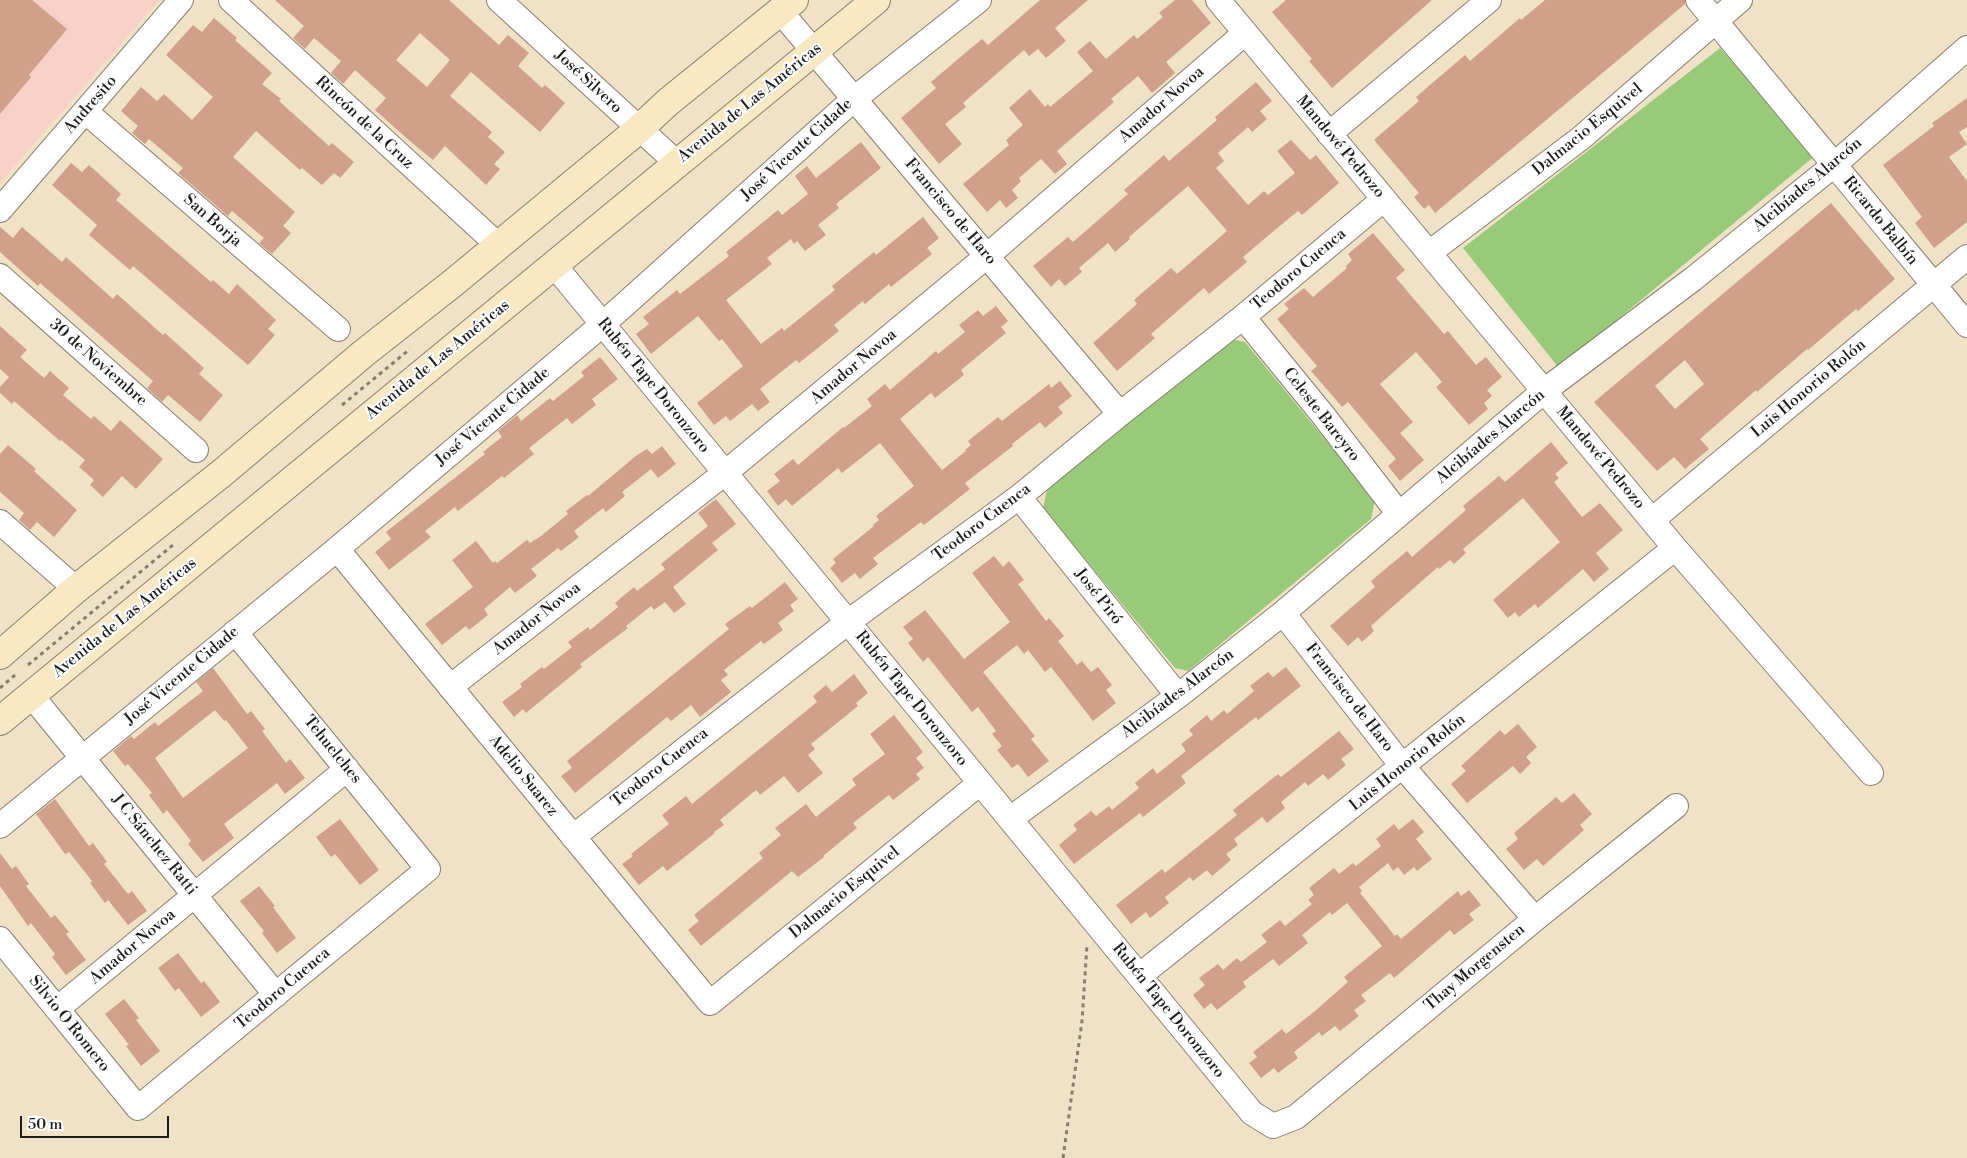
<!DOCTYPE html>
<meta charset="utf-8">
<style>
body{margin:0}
#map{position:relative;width:1967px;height:1158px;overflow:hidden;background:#f0e2c6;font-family:"Libre Bodoni",serif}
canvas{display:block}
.scale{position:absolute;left:20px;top:1116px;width:149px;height:22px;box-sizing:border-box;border:2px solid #1c1c1c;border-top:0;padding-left:6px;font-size:15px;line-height:18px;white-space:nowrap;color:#1c1c1c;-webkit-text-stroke:4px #fff;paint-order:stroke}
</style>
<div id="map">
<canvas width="1967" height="1158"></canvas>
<div class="scale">50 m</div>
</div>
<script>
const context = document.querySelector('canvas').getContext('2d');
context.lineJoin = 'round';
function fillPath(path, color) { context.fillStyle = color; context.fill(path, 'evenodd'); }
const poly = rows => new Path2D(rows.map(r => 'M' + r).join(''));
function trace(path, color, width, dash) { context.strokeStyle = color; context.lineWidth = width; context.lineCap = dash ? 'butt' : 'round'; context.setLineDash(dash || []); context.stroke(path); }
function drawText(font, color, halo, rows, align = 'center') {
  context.font = font + ' "Libre Bodoni",serif'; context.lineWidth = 4.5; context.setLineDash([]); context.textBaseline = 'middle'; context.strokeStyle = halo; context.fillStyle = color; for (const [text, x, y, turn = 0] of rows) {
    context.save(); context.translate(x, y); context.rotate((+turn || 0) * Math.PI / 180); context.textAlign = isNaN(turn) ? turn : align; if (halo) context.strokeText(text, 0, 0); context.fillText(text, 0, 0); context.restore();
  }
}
const built = poly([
 [0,0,159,0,0,183]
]);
const green = poly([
 [1720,48,1816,155,1559,368,1463,248],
 [1228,338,1245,342,1375,500,1371,519,1188,671,1175,668,1043,508,1047,490]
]);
const building = poly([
 [0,0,32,0,67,29,29,75,31,77,0,114],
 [275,0,449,0,499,45,508,35,529,53,518,66,542,88,545,85,565,103,540,132,471,72,450,96,492,132,488,137,505,152,494,164,500,169,486,185,445,146,433,160,411,142,375,110,386,98,355,70,343,84,331,73,341,61,314,38,305,49,293,38,304,26],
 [420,33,450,60,427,87,396,60],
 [1040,0,1088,0,1055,28,1066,41,1046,58,1038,49,1029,56,1024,50,963,103,966,107,945,124,962,144,939,164,901,118,936,88,931,82,970,49,982,39,988,45],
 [1175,0,1192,0,1211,23,1166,62,1175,73,1152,93,1138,76,1111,99,1114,102,1057,151,1067,164,1055,174,1041,159,1019,178,1021,181,1012,190,1018,198,1006,208,1000,200,987,212,963,184,1009,145,1006,140,1023,125,1009,108,1030,89,1045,107,1048,104,1050,107,1093,71,1077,52,1090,41,1106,59,1134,35,1137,39,1163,17,1159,13],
 [1286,0,1432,0,1332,88,1309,61,1312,59,1272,12],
 [1545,0,1685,0,1685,4,1435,213,1429,205,1424,209,1414,197,1419,193,1374,140,1419,101,1416,97,1465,55,1470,61,1520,18,1521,20],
 [214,18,237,38,235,40,272,73,262,84,281,99,279,101,329,146,332,143,354,162,340,178,334,173,322,185,302,168,300,170,256,131,233,157,295,212,283,226,291,233,272,254,259,243,264,238,232,211,228,216,178,173,183,168,149,139,145,144,132,133,138,126,121,111,141,87,157,101,164,94,192,120,213,97,166,55,193,25,202,32],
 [1256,82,1272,101,1260,111,1267,119,1252,132,1248,127,1218,153,1224,161,1216,168,1248,205,1264,191,1268,195,1295,173,1277,151,1291,140,1310,160,1316,155,1339,183,1302,215,1298,211,1270,234,1243,257,1247,262,1209,294,1204,288,1151,334,1155,338,1117,371,1093,343,1137,304,1134,300,1171,268,1177,274,1227,231,1188,186,1129,237,1130,239,1115,252,1108,243,1079,268,1082,272,1065,286,1059,279,1051,287,1033,266,1068,237,1073,242,1128,194,1124,190,1164,155,1169,161,1217,120,1215,117],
 [1967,98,1967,127,1959,132,1967,144,1949,157,1967,181,1967,222,1934,248,1915,223,1922,217,1883,165,1934,126,1932,123],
 [861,142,881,168,836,204,839,208,818,225,826,235,805,251,797,241,794,244,791,239,767,258,772,264,726,300,761,344,782,328,784,331,835,290,832,286,874,252,876,255,923,217,939,238,927,248,932,254,891,287,889,284,865,304,863,301,834,325,839,331,799,363,796,360,760,389,770,402,758,411,752,404,730,421,726,416,714,425,697,403,743,366,722,339,719,341,698,316,651,354,636,334,649,324,643,317,677,290,680,294,729,256,726,252,778,210,782,215,808,194,795,176,807,166,816,178],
 [71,163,82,172,89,165,121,194,116,200,211,282,213,280,229,294,237,284,276,320,268,329,275,335,248,365,133,266,130,270,89,235,97,225,52,185],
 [1831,203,1895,279,1858,311,1856,309,1808,350,1807,349,1757,392,1756,390,1700,439,1709,449,1685,469,1674,457,1657,471,1594,402],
 [1685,360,1704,384,1675,409,1655,386],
 [0,227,13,238,22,227,62,262,66,257,113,299,117,294,163,335,165,333,204,368,199,374,223,395,200,422,168,395,162,402,147,388,153,381,40,283,38,286,0,252],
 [1373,233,1405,270,1396,278,1444,334,1448,331,1476,365,1486,357,1502,377,1487,390,1492,396,1484,403,1488,409,1469,425,1436,387,1442,382,1416,352,1380,384,1413,422,1400,433,1424,460,1400,481,1388,466,1396,459,1348,402,1342,407,1331,394,1311,371,1317,366,1277,319,1289,309,1284,304,1304,288,1313,297,1347,268,1346,266,1352,260,1348,254],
 [996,306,1008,321,1001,327,1006,333,961,370,964,375,935,398,931,393,900,419,942,470,966,451,965,450,971,445,968,441,998,417,1002,421,1049,384,1051,388,1060,381,1072,396,1058,407,1063,413,1045,428,1040,422,1012,444,1013,446,965,483,970,489,924,525,921,522,873,558,878,564,860,579,855,573,842,583,830,568,836,563,833,559,874,526,873,525,879,520,876,516,914,486,880,443,842,473,838,468,792,506,786,499,778,506,767,491,780,481,774,474,793,459,798,465,843,427,844,428,872,406,867,399,885,384,890,390,936,351,938,354,965,332,959,325,978,310,983,316],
 [0,326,27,350,20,357,44,378,50,371,69,388,63,395,91,419,94,416,111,431,120,420,163,459,136,489,122,476,103,497,90,485,94,480,79,467,85,460,61,440,60,441,14,401,12,404,0,393,0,387,9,377,0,369],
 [600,357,618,379,592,399,596,405,572,424,567,418,529,448,534,454,504,478,502,476,458,511,455,507,425,531,431,537,389,570,375,552,391,539,386,532,485,454,483,452,502,437,498,431,517,415,521,421,550,398,553,401,584,376,581,372],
 [1551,442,1568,463,1555,474,1559,478,1554,482,1582,517,1600,503,1623,530,1596,553,1609,569,1594,582,1583,569,1538,608,1535,604,1519,617,1515,612,1508,618,1493,600,1560,542,1523,498,1463,549,1466,553,1454,564,1450,560,1439,569,1438,567,1383,615,1371,626,1374,631,1362,642,1358,637,1348,646,1330,626,1375,587,1371,581,1407,551,1412,557,1466,510,1463,506,1499,476,1505,482],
 [8,445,36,469,34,471,77,510,54,537,37,522,30,530,19,520,24,513,0,492,0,454],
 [662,446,676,464,658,478,651,469,622,492,625,496,606,512,603,508,574,531,579,537,561,551,558,548,531,569,537,576,515,593,510,587,484,609,488,615,469,630,466,626,442,645,425,624,473,587,452,560,476,541,493,563,495,561,497,563,527,540,530,543,541,536,568,514,566,511,587,495,588,496,637,455,647,449,652,454],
 [716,499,736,524,712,543,718,550,673,587,686,604,674,613,665,602,654,610,651,606,626,626,628,628,580,664,582,667,526,713,523,709,514,717,502,702,522,687,520,684,542,667,544,669,572,647,568,642,588,627,590,630,618,607,615,603,634,587,637,591,665,569,661,564,708,526,698,513],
 [994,556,1003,567,1009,561,1024,580,1018,584,1046,621,1049,618,1064,636,1058,641,1077,665,1082,661,1091,672,1098,667,1112,685,1106,690,1116,703,1093,721,1051,667,1045,672,1028,650,1024,654,1017,645,983,672,1035,736,1031,739,1049,761,1028,777,1018,764,1012,768,997,750,1002,746,992,734,996,731,978,707,972,712,928,657,923,662,908,643,913,639,903,627,925,610,964,659,1010,622,972,573],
 [785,582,798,599,790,605,794,611,778,623,783,630,764,644,761,641,724,670,728,675,721,680,731,692,700,717,691,705,671,721,667,717,575,793,561,776,572,768,567,761,729,629,725,624,750,606,752,608],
 [1286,667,1301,686,1258,720,1256,717,1181,776,1186,783,1143,817,1140,813,1074,864,1059,845,1077,830,1073,825,1091,811,1096,816,1109,806,1112,810,1139,788,1135,783,1153,768,1157,774,1186,751,1181,744,1193,735,1189,730,1207,715,1211,721,1224,710,1227,714,1254,691,1250,686,1268,672,1273,677],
 [213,668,247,714,251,711,265,729,262,731,286,763,290,759,305,778,285,794,277,783,224,824,234,838,203,862,188,844,191,841,167,810,163,814,149,795,152,793,128,764,125,766,113,751,131,736,134,739,155,722,158,726,203,691,196,682],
 [215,710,224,721,226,720,248,748,183,798,155,758],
 [854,674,868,693,856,703,858,706,811,744,815,749,808,755,823,773,798,793,784,776,760,795,756,790,720,820,724,825,714,832,715,833,667,871,663,866,639,885,622,864,633,856,631,854,669,824,662,815,686,796,692,804,817,702,813,696,826,685,832,692],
 [894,715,923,752,916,758,924,768,916,774,920,779,893,800,889,795,853,823,857,828,823,856,824,857,798,877,792,871,701,946,688,930,699,921,694,915,763,858,759,853,781,835,775,828,806,804,816,817,856,785,852,779,885,754,870,734],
 [1518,724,1537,747,1526,757,1531,763,1520,774,1513,766,1467,803,1451,784,1466,771,1461,766,1500,730,1505,735],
 [1339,731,1354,749,1341,759,1346,765,1328,780,1323,774,1308,786,1305,782,1281,802,1285,808,1267,823,1262,817,1234,839,1238,845,1226,854,1231,860,1212,876,1207,870,1193,881,1190,877,1165,897,1169,903,1150,918,1146,912,1131,924,1116,905,1162,869,1165,873,1237,815,1233,810,1278,774,1281,777],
 [1574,793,1592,814,1580,825,1584,830,1543,866,1537,859,1524,870,1506,849,1518,839,1514,833,1556,797,1562,803],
 [55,799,89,846,93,843,107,862,104,864,128,894,132,891,147,911,128,925,108,900,105,903,90,883,92,881,69,852,65,854,36,814],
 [340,819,379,870,360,885,335,854,331,857,316,837],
 [1413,819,1424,832,1416,839,1432,859,1417,871,1414,867,1404,875,1398,867,1393,871,1388,863,1359,887,1362,891,1360,893,1395,936,1397,934,1401,939,1458,891,1461,896,1469,890,1481,905,1469,914,1474,920,1454,935,1450,930,1394,978,1390,973,1361,995,1366,1001,1354,1010,1359,1016,1340,1031,1335,1026,1322,1036,1319,1032,1294,1052,1298,1058,1278,1073,1274,1068,1261,1078,1249,1063,1257,1057,1253,1052,1282,1029,1286,1034,1315,1011,1348,982,1344,977,1382,946,1347,903,1332,915,1330,912,1302,935,1308,943,1279,966,1273,959,1243,982,1246,987,1217,1010,1211,1003,1204,1009,1193,995,1205,985,1199,978,1218,964,1223,970,1237,958,1241,962,1267,942,1261,935,1280,920,1285,926,1312,904,1308,900,1314,895,1309,888,1334,868,1339,874,1353,863,1356,866,1381,846,1376,839,1394,824,1399,830],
 [0,853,12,869,16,866,29,884,26,886,51,918,55,915,69,932,66,934,86,960,66,975,52,957,55,954,31,923,28,926,0,886],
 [259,886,275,906,273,907,296,938,277,953,262,933,264,931,240,901],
 [178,953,201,983,204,981,220,1002,201,1017,179,988,175,991,158,968],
 [124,999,139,1018,136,1020,160,1051,141,1066,126,1046,129,1045,105,1014]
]);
const path = poly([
 [342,405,410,349],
 [28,665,173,545],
 [0,688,15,675],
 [1063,1158,1082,1021,1087,945]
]);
const minor = poly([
 [231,0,498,245],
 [499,0,677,163],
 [1218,0,1675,548,1871,773],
 [1698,0,1967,325],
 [780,11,1120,414],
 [86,112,338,329],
 [1329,134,1489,0],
 [0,210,181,0],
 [1429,253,1581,138,1740,0],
 [554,265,1252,1113,1273,1126,1296,1117,1535,919,1676,806],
 [0,276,196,450],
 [1243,317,1323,415,1399,514],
 [1019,497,1178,696],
 [1652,520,1967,257],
 [0,522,76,589],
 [337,549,710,1003,980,783],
 [1283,613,1403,767,1535,919],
 [450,687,725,473,987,256,1245,33],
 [31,695,276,995],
 [1010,819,1178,696,1283,613,1544,391,1693,279,1834,165,1967,48],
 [0,826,337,549,603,324,854,99,979,0],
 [573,837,848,622,1019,497,1120,414,1243,317,1384,199],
 [0,939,138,1108,428,869,235,632],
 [1139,976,1675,548],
 [57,1009,347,769]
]);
const secondary = poly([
 [0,655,76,589,222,473,364,353,453,283,638,130,668,102,794,0],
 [0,721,876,0]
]);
const streetNames = [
 ["José Silvero",588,82,43],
 ["Avenida de Las Américas",750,103,-39],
 ["Andresito",91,105,-49],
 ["Amador Novoa",1162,105,-41],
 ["Rincón de la Cruz",364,123,43],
 ["Dalmacio Esquivel",1588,130,-39],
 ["Mandové Pedrozo",1340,147,50],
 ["José Vicente Cidade",797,150,-42],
 ["Alcibíades Alarcón",1808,185,-40],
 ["Francisco de Haro",950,212,50],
 ["San Borja",212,221,41],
 ["Ricardo Balbín",1880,221,51],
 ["Teodoro Cuenca",1299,270,-40],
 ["Avenida de Las Américas",438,360,-39],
 ["30 de Noviembre",98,363,41],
 ["Amador Novoa",854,367,-40],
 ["Rubén Tape Doronzoro",653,386,51],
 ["Luis Honorio Rolón",1809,389,-40],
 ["Celeste Bareyro",1321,415,52],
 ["José Vicente Cidade",493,417,-40],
 ["Alcibíades Alarcón",1491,437,-40],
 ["Mandové Pedrozo",1600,458,50],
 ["Teodoro Cuenca",982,523,-37],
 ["José Piró",1098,597,52],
 ["Avenida de Las Américas",125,618,-39],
 ["Amador Novoa",537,619,-38],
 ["José Vicente Cidade",182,676,-40],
 ["Alcibíades Alarcón",1178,694,-37],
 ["Francisco de Haro",1349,698,52],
 ["Rubén Tape Doronzoro",911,699,51],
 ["Tehuelches",332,750,51],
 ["Luis Honorio Rolón",1408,763,-39],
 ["Teodoro Cuenca",660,768,-38],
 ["Adelio Suarez",523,776,51],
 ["J C Sánchez Ratti",154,845,51],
 ["Dalmacio Esquivel",845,893,-39],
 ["Amador Novoa",133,947,-40],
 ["Thay Morgensten",1475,968,-40],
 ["Teodoro Cuenca",283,989,-40],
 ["Rubén Tape Doronzoro",1168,1011,51],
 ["Silvio O Romero",69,1024,51]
];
fillPath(built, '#f7d1c7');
fillPath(green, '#98ca7a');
fillPath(building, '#d0a08b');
trace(minor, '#867f71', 26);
trace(secondary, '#867f71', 30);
trace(path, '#867f71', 3, [4, 4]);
trace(minor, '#fff', 24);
trace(secondary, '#f8e8c3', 28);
drawText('16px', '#1c1c1c', '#fff', streetNames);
</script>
